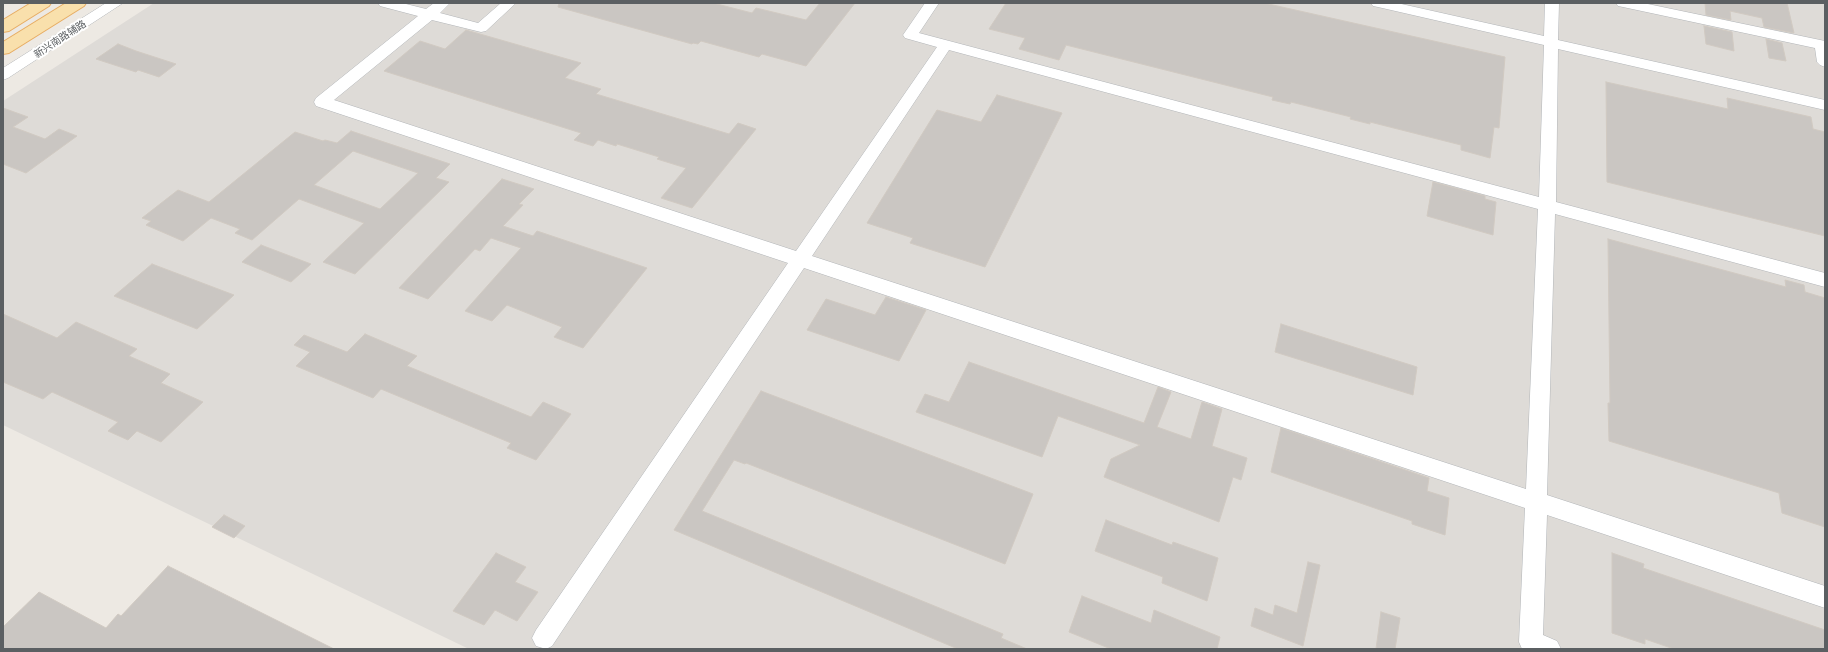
<!DOCTYPE html>
<meta charset="utf-8">
<style>
body{margin:0}
#map{position:relative;width:1828px;height:652px;overflow:hidden;background:#ede9e3;font-family:Barlow,sans-serif}
canvas{display:block}
.frame{position:absolute;inset:0;border:4px solid #5b5f62;pointer-events:none}
</style>
<div id="map">
<canvas width="1828" height="652"></canvas>
<div class="frame"></div>
</div>
<script>
const context = document.querySelector('canvas').getContext('2d');
context.lineJoin = 'round';
function fillPath(path, color) { context.fillStyle = color; context.fill(path, 'evenodd'); }
const poly = rows => new Path2D(rows.map(r => 'M' + r).join(''));
function trace(path, color, width, dash) { context.strokeStyle = color; context.lineWidth = width; context.lineCap = dash ? 'butt' : 'round'; context.setLineDash(dash || []); context.stroke(path); }
function drawText(font, color, halo, rows, align = 'center') {
  context.font = font + ' Barlow,"Noto Sans SC",sans-serif'; context.lineWidth = 4; context.setLineDash([]); context.textBaseline = 'middle'; context.strokeStyle = halo; context.fillStyle = color; for (const [text, x, y, turn = 0] of rows) {
    context.save(); context.translate(x, y); context.rotate((+turn || 0) * Math.PI / 180); context.textAlign = isNaN(turn) ? turn : align; if (halo) context.strokeText(text, 0, 0); context.fillText(text, 0, 0); context.restore();
  }
}
const industrial = poly([
 [154,3,1825,3,1825,649,469,649,3,425,3,101]
]);
const building = poly([
 [559,3,713,3,752,13,756,8,806,20,820,3,855,3,806,66,762,54,759,57,701,41,698,44,693,43,692,44,558,7,559,3],
 [1006,3,1264,3,1505,57,1499,128,1494,127,1490,158,1461,150,1461,145,1370,122,1370,124,1350,119,1351,117,1291,102,1290,104,1272,100,1273,97,1066,45,1059,60,1019,49,1025,38,989,29,1006,3],
 [1705,3,1787,3,1794,33,1764,27,1762,18,1730,11,1731,20,1706,15,1705,3],
 [1704,26,1732,32,1734,51,1706,44,1704,26],
 [466,30,581,63,565,78,601,89,596,94,729,134,738,123,756,129,692,208,661,198,686,168,657,159,659,157,617,144,616,146,598,140,593,146,574,140,581,133,384,71,420,41,445,49,466,30],
 [1766,39,1782,43,1786,61,1769,58,1766,39],
 [118,44,136,51,176,64,159,77,138,70,136,72,96,59,118,44],
 [1606,82,1728,109,1727,98,1811,117,1813,129,1825,132,1825,236,1607,182,1606,82],
 [997,95,1062,113,985,267,910,243,913,238,867,223,937,110,981,122,997,95],
 [3,108,28,117,13,127,45,139,59,129,77,136,26,173,3,164,3,108],
 [351,131,450,164,436,178,449,182,355,274,323,262,364,223,299,199,252,240,235,233,240,229,211,218,183,241,146,225,151,221,142,218,178,190,209,202,295,132,323,141,325,140,337,143,351,131],
 [353,151,418,173,380,209,314,185,353,151],
 [502,179,534,189,519,204,523,205,503,226,533,236,537,231,647,268,583,348,554,337,562,327,507,305,492,321,465,311,521,248,491,238,480,251,475,249,428,299,399,288,502,179],
 [1433,182,1485,196,1485,199,1496,202,1493,235,1427,216,1433,182],
 [1608,239,1786,287,1785,280,1804,285,1805,292,1825,298,1825,527,1782,513,1779,493,1609,441,1608,403,1610,403,1608,239],
 [261,245,311,264,291,282,242,262,261,245],
 [152,264,234,295,197,329,114,296,152,264],
 [886,297,926,310,899,361,807,330,826,299,875,315,886,297],
 [3,314,57,338,76,322,137,349,129,356,170,374,161,383,203,402,161,442,137,431,128,440,108,431,118,422,52,392,43,399,3,382,3,314],
 [1281,324,1417,367,1413,395,1275,352,1281,324],
 [365,334,417,356,407,366,531,417,543,402,571,414,536,460,507,448,511,443,381,389,373,398,296,366,310,352,294,345,304,335,347,352,365,334],
 [969,362,1144,423,1158,387,1171,392,1157,427,1191,439,1202,402,1222,409,1212,446,1247,458,1241,480,1233,477,1219,522,1104,477,1111,459,1140,445,1058,416,1042,457,916,412,925,394,949,402,969,362],
 [761,391,1033,494,1005,564,746,463,745,464,734,460,702,511,1003,634,1001,638,1027,649,958,649,674,530,761,391],
 [1281,428,1429,478,1427,491,1449,498,1445,535,1412,524,1412,521,1271,472,1281,428],
 [224,515,245,526,234,538,212,527,224,515],
 [1106,520,1172,545,1173,542,1218,558,1207,601,1162,583,1163,577,1095,551,1106,520],
 [496,553,526,567,515,582,538,592,517,621,495,610,484,625,453,611,496,553],
 [1612,553,1644,564,1643,568,1825,630,1825,649,1674,649,1645,639,1645,644,1612,633,1612,553],
 [1308,562,1320,565,1303,646,1251,626,1255,608,1273,615,1275,605,1297,613,1308,562],
 [168,566,334,649,3,649,3,627,39,592,106,628,118,614,121,616,168,566],
 [1082,596,1151,623,1154,610,1220,637,1217,649,1111,649,1069,632,1082,596],
 [1381,612,1400,618,1395,649,1376,649,1381,612]
]);
const minor = poly([
 [106,3,123,3,8,78,3,80,3,68,106,3],
 [378,3,402,3,426,9,434,3,450,3,440,13,478,23,501,3,516,3,486,31,481,32,432,20,334,100,796,251,937,47,905,38,903,35,925,3,939,3,919,33,1539,197,1544,45,1378,7,1373,6,1371,3,1397,3,1544,36,1545,3,1559,3,1558,40,1825,100,1825,110,1558,49,1556,202,1825,273,1825,287,1555,214,1547,495,1825,586,1825,608,1547,515,1543,635,1557,641,1561,649,1522,649,1519,642,1525,508,804,268,552,646,546,649,536,646,532,638,536,630,788,263,316,106,314,102,316,98,418,16,380,6,378,3],
 [949,50,1538,209,1526,489,812,256,949,50],
 [1616,3,1643,3,1825,41,1825,67,1820,65,1817,62,1815,48,1623,7,1618,6,1616,3]
]);
const primary = poly([
 [31,3,51,3,49,6,9,31,3,32,3,20,31,3],
 [66,3,86,3,84,6,9,53,3,54,3,42,66,3]
]);
const farStreetnames = [
 ["新兴南路辅路",60,39,-33]
];
fillPath(industrial, '#dedbd7');
fillPath(building, '#cac6c2');
trace(building, '#d1cac2', 1);
trace(minor, '#b3b6b9', 1);
trace(primary, '#e7ac62', 2);
fillPath(minor, '#fff');
fillPath(primary, '#f9e0ac');
drawText('10px', '#5b5f62', '#fff', farStreetnames);
</script>
